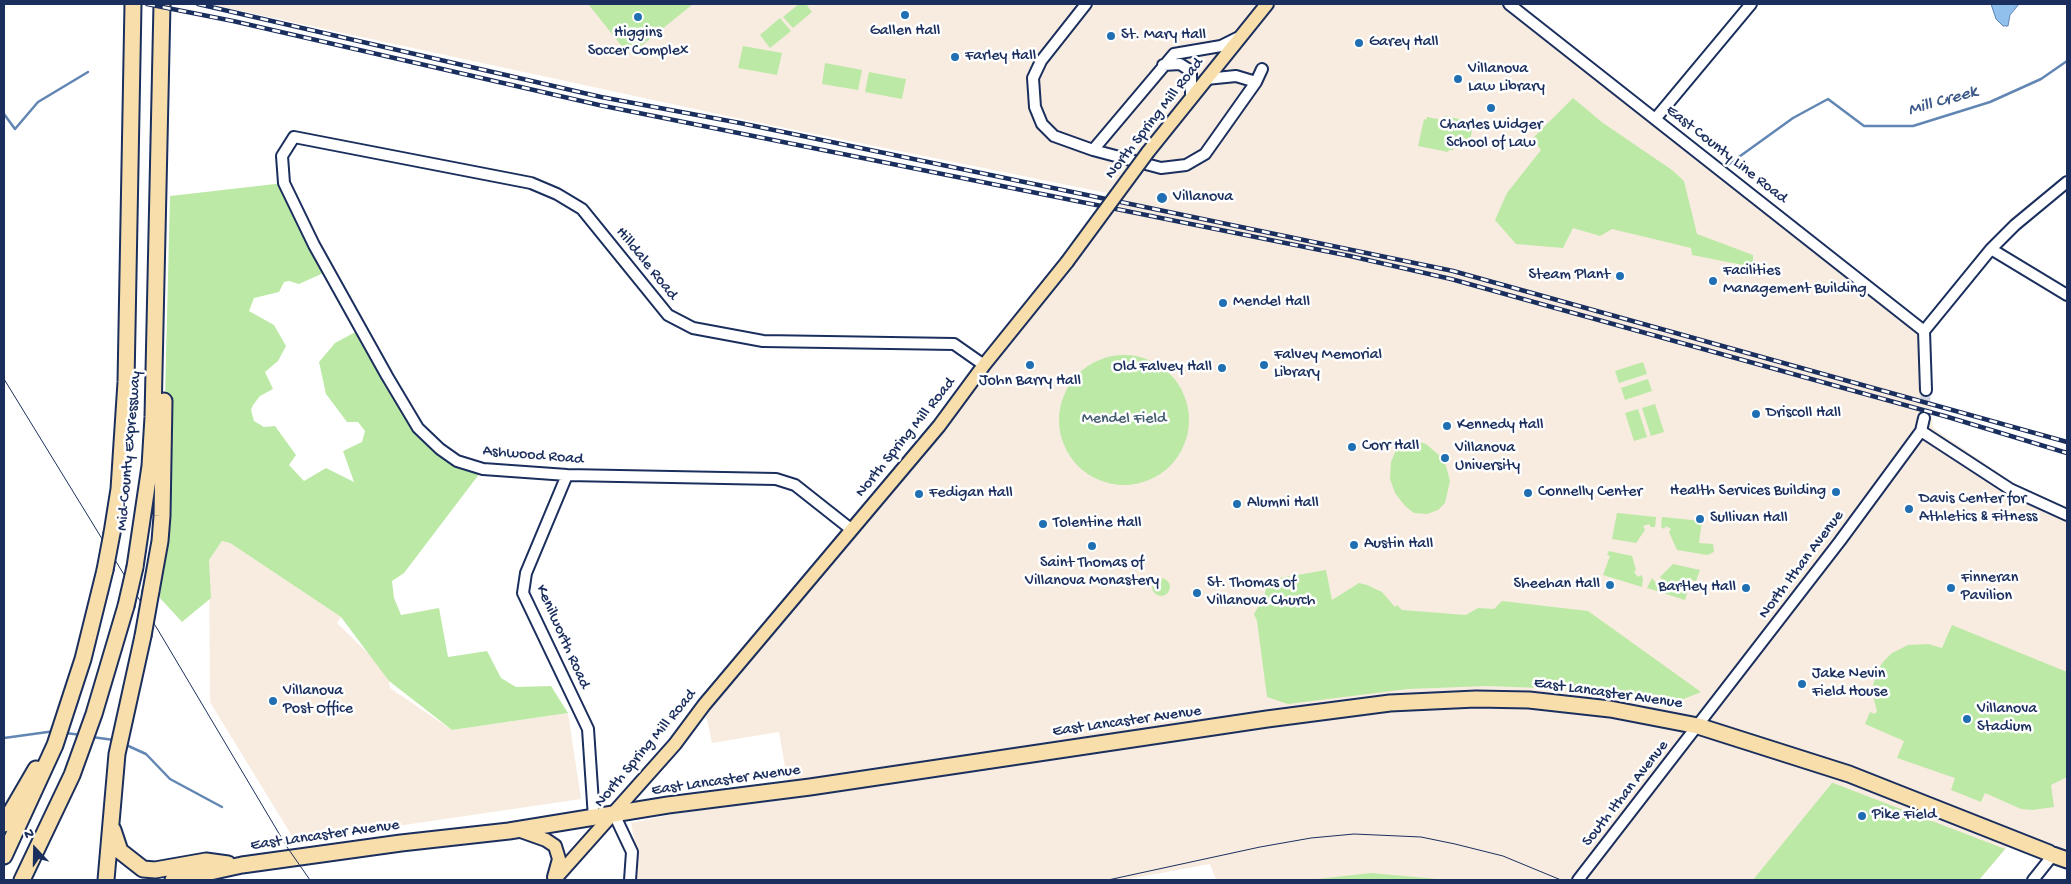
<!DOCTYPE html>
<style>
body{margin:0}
#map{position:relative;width:2071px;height:884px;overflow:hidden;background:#fff;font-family:"Gochi Hand",sans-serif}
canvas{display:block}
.frame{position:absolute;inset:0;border:5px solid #1b2f5e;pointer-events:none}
.north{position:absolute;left:10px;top:824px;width:50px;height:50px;-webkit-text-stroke:4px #fff;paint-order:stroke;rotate:339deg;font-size:14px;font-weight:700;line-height:20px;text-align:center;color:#1b2f5e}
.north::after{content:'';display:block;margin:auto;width:18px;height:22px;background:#1b2f5e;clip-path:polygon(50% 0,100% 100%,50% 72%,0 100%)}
</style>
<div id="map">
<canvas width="2071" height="884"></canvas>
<div class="frame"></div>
<div class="north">N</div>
</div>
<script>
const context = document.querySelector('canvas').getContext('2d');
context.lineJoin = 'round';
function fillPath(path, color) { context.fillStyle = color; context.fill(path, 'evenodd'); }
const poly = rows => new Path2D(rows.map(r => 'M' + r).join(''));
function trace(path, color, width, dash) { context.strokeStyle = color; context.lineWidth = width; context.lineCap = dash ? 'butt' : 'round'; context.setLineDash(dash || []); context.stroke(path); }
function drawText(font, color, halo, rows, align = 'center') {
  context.font = font + ' "Gochi Hand",sans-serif'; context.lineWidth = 5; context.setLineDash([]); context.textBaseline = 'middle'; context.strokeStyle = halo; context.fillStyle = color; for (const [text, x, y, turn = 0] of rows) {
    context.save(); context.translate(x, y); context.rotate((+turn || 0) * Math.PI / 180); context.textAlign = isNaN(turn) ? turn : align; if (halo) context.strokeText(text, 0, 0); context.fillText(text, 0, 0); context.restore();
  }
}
const built = poly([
 [209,4,1512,4,1924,331,1933,428,2022,489,2067,509,2067,860,2014,839,1979,880,1216,880,1210,864,1123,880,634,880,637,854,631,823,789,789,779,732,712,743,704,705,816,571,1038,294,1107,193,741,119],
 [222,541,230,543,341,617,337,623,376,661,389,681,390,688,452,730,568,713,581,799,295,841,210,702,209,560]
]);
const green = poly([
 [588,4,693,4,635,51,625,50],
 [799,4,806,4,812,12,793,28,783,17],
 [780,18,791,31,770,48,760,35],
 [743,46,782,53,777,75,738,68],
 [825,63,862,70,858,90,822,84],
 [869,72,906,79,902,99,865,92],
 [1573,98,1603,123,1672,170,1684,181,1697,234,1753,255,1753,267,1692,255,1691,248,1612,229,1600,236,1573,228,1563,248,1516,244,1495,220,1507,193,1541,150,1532,139],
 [1444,116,1474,122,1469,144,1455,141,1453,150,1449,150,1448,152,1418,146,1424,119,1426,120,1427,117,1443,120],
 [284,183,328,271,299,284,289,281,284,282,279,292,254,298,249,311,274,325,286,346,278,361,265,372,273,389,260,396,253,405,251,410,254,421,264,427,275,426,296,455,289,465,304,481,326,468,354,482,343,451,362,442,365,431,358,422,347,422,326,394,319,362,335,343,361,329,418,428,440,449,483,469,404,573,392,581,394,598,401,615,439,608,448,657,487,651,501,678,516,687,551,686,568,713,452,730,389,681,341,617,230,543,222,541,209,560,211,598,182,622,160,598,170,196],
 '1059 420a65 65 0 1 1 130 0a65 65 0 1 1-130 0Z',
 [1643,362,1647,374,1619,383,1615,371],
 [1648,379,1652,391,1625,400,1621,388],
 [1655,404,1664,432,1651,436,1642,408],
 [1638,409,1647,437,1634,441,1625,413],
 [1417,441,1426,444,1440,456,1446,466,1450,481,1445,503,1438,510,1427,514,1414,513,1405,506,1395,493,1390,479,1391,462,1396,450,1404,444],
 [1617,513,1656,517,1655,527,1651,527,1649,524,1643,526,1645,530,1636,543,1612,539],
 [1662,517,1702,521,1699,543,1713,544,1714,552,1707,555,1677,550,1669,532,1671,529,1666,526,1664,529,1661,527],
 [1609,551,1632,556,1636,570,1634,572,1638,577,1641,575,1643,578,1642,587,1603,575,1610,556,1607,555],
 [1673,564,1700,570,1696,581,1691,580,1685,600,1647,588,1652,578,1656,583,1662,581,1660,577],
 [1326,570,1332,600,1359,583,1367,585,1382,592,1395,607,1397,605,1402,610,1466,615,1478,608,1494,609,1502,601,1588,611,1701,692,1676,702,1630,695,1566,689,1487,686,1408,689,1288,704,1267,697,1257,621,1254,614,1264,597,1268,580],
 '1152 587a9 9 0 1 1 18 0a9 9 0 1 1-18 0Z',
 [1952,625,2067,672,2067,777,2051,785,2054,807,2032,810,2021,809,1985,793,1981,802,1951,790,1955,778,1897,758,1904,741,1865,724,1870,712,1875,714,1877,711,1874,700,1873,685,1878,669,1884,661,1892,653,1908,645,1928,644,1942,648],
 [1832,783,1833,783,2005,849,1979,880,1753,880],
 [1371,873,1448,880,1309,880]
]);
const water = poly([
 [1991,4,2019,4,2010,15,2008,26,2003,26,1996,19,1991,4]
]);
const stream = poly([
 [4,114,15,129,38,102,88,72],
 [1725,167,1793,118,1828,99,1864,126,1913,126,1990,102,2041,79,2067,61],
 [65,733,82,735],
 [92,737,114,740],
 [4,738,55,731],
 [124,744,146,754,170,779,222,807]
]);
const minorTunnel = poly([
 [1924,418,1926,390]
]);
const minor = poly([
 [1086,4,1041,61,1033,78,1035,107,1042,124,1054,136,1093,150,1161,168,1186,165,1205,154,1256,82,1262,69],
 [1509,4,1924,331],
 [1163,65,1180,64,1191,71,1191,98],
 [1206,79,1236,76,1256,82],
 [1656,118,1751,4],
 [1093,150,1174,54,1221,46,1237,38],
 [1991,249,2067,295],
 [1926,390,1924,331,1991,249,2015,225,2067,182],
 [1921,431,2010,489,2067,515],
 [567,475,526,573,523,593,588,729,594,818],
 [852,530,795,485,776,479,567,475,483,469,457,461,440,449,418,428,387,376,314,245,284,183,282,156,294,137,531,183,557,194,582,209,668,315,693,328,763,341,954,344,984,365],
 [614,814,632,852,630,880],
 [1578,880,1840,541,1921,431,1924,418],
 [2033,880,2053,855]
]);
const major = poly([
 [1148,152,1267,4],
 [518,830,546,840,555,846,559,859,554,877],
 [554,880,675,744,704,705,939,426,984,365,1067,262]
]);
const highway = poly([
 [112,533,119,489,126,382,133,4],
 [135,567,150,466,153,417,162,4],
 [151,591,160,541,162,516,164,401],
 [4,824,36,769],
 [113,830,120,851,143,869,155,870,206,861,228,864],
 [2053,855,2067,860],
 [4,856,55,745,83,659,105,570],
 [22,880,72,775,94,714,126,606],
 [106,880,117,754,143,636],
 [173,880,242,865,401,843,509,831,668,805,810,787,1267,719,1390,703,1476,699,1529,700,1610,709,1698,726,1849,774,2049,853]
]);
const tram = poly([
 [4,379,158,630,287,847,310,880],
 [1108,880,1260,847,1311,838,1354,834,1421,837,1455,844,1503,856,1561,880]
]);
const rail = poly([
 [147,4,233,21,599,105,1350,256,1451,279,1948,417,2067,453],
 [198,4,601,97,740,123,1453,271,2067,442]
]);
const majorBridge = poly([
 [1067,262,1148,152]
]);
const highwayBridge = poly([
 [105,570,112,533],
 [126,606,135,567],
 [143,636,151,591]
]);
const markers = [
 [905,15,5,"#1f6fb2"],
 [638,17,5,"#1f6fb2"],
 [1111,36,5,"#1f6fb2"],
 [1359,43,5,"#1f6fb2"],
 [955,57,5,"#1f6fb2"],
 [1458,79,5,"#1f6fb2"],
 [1491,108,5,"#1f6fb2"],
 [1162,198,6,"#1f6fb2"],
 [1620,276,5,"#1f6fb2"],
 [1713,281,5,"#1f6fb2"],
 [1223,303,5,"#1f6fb2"],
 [1030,365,5,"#1f6fb2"],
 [1264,365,5,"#1f6fb2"],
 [1222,368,5,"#1f6fb2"],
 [1756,414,5,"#1f6fb2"],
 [1447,426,5,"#1f6fb2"],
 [1352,447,5,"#1f6fb2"],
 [1445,458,5,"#1f6fb2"],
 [1836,492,5,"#1f6fb2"],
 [1528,493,5,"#1f6fb2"],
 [919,494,5,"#1f6fb2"],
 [1237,504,5,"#1f6fb2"],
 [1909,509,5,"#1f6fb2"],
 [1700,519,5,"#1f6fb2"],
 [1043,524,5,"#1f6fb2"],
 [1354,545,5,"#1f6fb2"],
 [1092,546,5,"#1f6fb2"],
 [1610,585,5,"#1f6fb2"],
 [1746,588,5,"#1f6fb2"],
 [1951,588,5,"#1f6fb2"],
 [1197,593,5,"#1f6fb2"],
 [1802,684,5,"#1f6fb2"],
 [273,701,5,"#1f6fb2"],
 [1967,719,5,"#1f6fb2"],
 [1862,816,5,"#1f6fb2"]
];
const poiNames = [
 ["Gallen Hall",905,32,"center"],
 ["Higgins",638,34,"center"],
 ["Soccer Complex",638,52,"center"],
 ["St. Mary Hall",1121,36],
 ["Garey Hall",1369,43],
 ["Farley Hall",965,57],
 ["Villanova",1468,70],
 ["Law Library",1468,88],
 ["Charles Widger",1491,126,"center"],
 ["School of Law",1491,144,"center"],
 ["Villanova",1173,198],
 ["Facilities",1723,272],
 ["Management Building",1723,290],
 ["Steam Plant",1610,276,"right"],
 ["Mendel Hall",1233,303],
 ["Falvey Memorial",1274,356],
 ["Library",1274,374],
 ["Old Falvey Hall",1212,368,"right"],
 ["John Barry Hall",1030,382,"center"],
 ["Driscoll Hall",1766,414],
 ["Kennedy Hall",1457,426],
 ["Corr Hall",1362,447],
 ["Villanova",1455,449],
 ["University",1455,467],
 ["Health Services Building",1826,492,"right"],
 ["Connelly Center",1538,493],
 ["Fedigan Hall",929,494],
 ["Davis Center for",1919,500],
 ["Athletics & Fitness",1919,518],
 ["Alumni Hall",1247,504],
 ["Sullivan Hall",1710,519],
 ["Tolentine Hall",1053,524],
 ["Austin Hall",1364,545],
 ["Saint Thomas of",1092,564,"center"],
 ["Villanova Monastery",1092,582,"center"],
 ["Finneran",1961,579],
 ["Pavilion",1961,597],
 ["St. Thomas of",1207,584],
 ["Villanova Church",1207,602],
 ["Sheehan Hall",1600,585,"right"],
 ["Bartley Hall",1736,588,"right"],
 ["Jake Nevin",1812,675],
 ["Field House",1812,693],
 ["Villanova",283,692],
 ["Post Office",283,710],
 ["Villanova",1977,710],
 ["Stadium",1977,728],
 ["Pike Field",1872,816]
];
const streetNames = [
 ["North Spring Mill Road",1155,119,-52],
 ["East County Line Road",1726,155,38],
 ["Hilldale Road",646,264,51],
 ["North Spring Mill Road",906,438,-51],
 ["Mid-County Expressway",130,451,-85],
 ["Ashwood Road",533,456,5],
 ["North Ithan Avenue",1802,565,-53],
 ["Kenilworth Road",562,637,66],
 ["East Lancaster Avenue",1608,694,8],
 ["East Lancaster Avenue",1127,722,-8],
 ["North Spring Mill Road",646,749,-50],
 ["East Lancaster Avenue",726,781,-8],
 ["South Ithan Avenue",1626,794,-52],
 ["East Lancaster Avenue",325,836,-8]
];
const parkNames = [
 ["Mendel Field",1124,420]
];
const waterNames = [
 ["Mill Creek",1943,102,-16]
];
fillPath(built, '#f7ecdf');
fillPath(green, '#bde9a6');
fillPath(water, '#91c0ec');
trace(water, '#6286b3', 1);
trace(stream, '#6286b3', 2.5);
trace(minorTunnel, '#d1d5df', 10, [10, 5]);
trace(minor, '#1b2f5e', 14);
trace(major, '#1b2f5e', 16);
trace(highway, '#1b2f5e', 19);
trace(minor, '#fff', 10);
trace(major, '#f8deab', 12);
trace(highway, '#f8deab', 15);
trace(tram, '#1b2f5e', 1);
trace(rail, '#1b2f5e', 4.5);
trace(rail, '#fff', 2.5, [8]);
trace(majorBridge, '#1b2f5e', 16, []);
trace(highwayBridge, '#1b2f5e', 19, []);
trace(majorBridge, '#f8deab', 12);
trace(highwayBridge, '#f8deab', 15);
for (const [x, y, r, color] of markers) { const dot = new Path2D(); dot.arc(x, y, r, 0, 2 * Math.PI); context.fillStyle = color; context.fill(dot); trace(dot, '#fff', 2); }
drawText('16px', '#1b2f5e', '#fff', poiNames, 'left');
drawText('16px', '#1b2f5e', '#fff', streetNames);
drawText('16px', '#445e70', '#fff', parkNames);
drawText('italic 18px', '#3e5a89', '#fff', waterNames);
</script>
